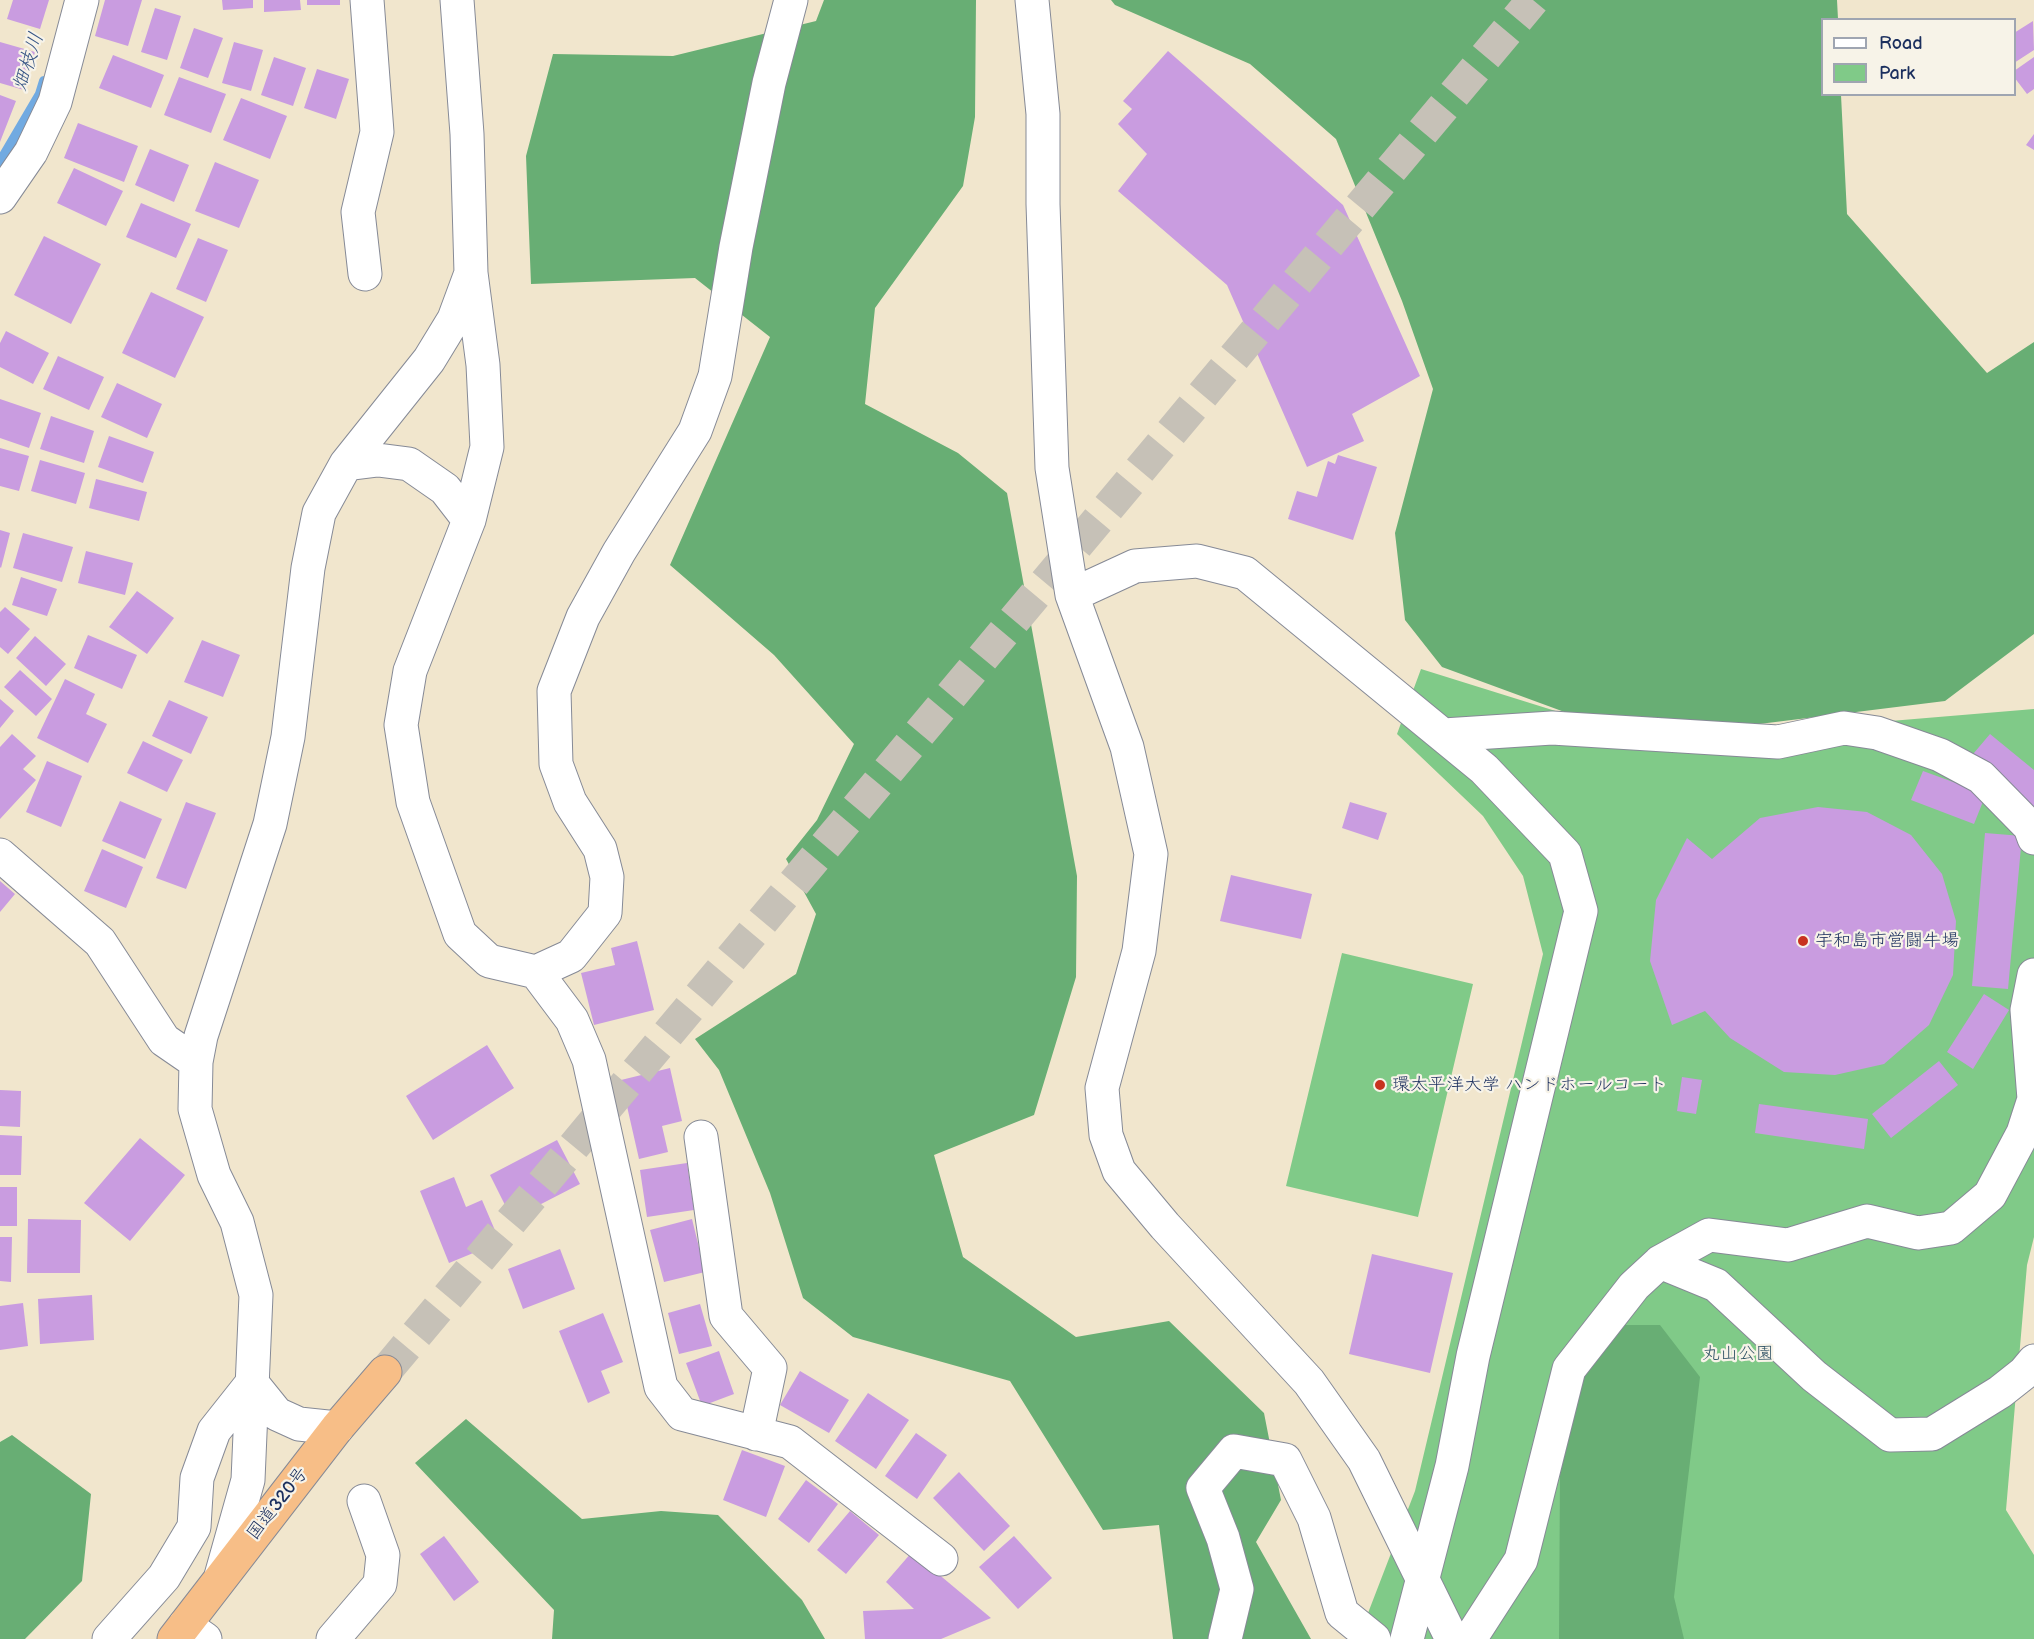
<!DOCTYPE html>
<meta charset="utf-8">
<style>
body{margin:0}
#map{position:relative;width:2034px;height:1639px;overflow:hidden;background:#f1e6cd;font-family:"Balsamiq Sans",sans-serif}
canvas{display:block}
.legend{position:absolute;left:1821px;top:18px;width:195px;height:78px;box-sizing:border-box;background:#f7f3e8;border:2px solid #9fa5b1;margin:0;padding:8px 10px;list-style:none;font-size:18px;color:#1b2f5e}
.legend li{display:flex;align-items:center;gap:12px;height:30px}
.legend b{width:30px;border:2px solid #9fa5b1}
</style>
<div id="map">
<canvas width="2034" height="1639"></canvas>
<ul class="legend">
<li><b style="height:8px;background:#fff"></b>Road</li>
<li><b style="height:16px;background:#80ca88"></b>Park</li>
</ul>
</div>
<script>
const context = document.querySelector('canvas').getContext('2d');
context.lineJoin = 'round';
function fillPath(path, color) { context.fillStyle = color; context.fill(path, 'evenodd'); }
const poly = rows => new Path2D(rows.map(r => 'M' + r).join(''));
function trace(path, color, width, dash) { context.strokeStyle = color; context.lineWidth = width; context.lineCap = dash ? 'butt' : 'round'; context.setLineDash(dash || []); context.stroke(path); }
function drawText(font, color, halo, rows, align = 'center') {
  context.font = font + ' "Balsamiq Sans","Klee One",sans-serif'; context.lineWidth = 4.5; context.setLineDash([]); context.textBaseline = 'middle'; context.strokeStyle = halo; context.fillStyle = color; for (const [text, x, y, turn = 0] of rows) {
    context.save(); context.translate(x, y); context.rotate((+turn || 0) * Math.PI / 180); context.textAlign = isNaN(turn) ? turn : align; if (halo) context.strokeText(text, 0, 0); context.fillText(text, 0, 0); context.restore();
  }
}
const green = poly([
 [1421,669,1578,718,1735,734,2034,709,2034,1237,2027,1265,2006,1510,2034,1555,2034,1639,1358,1639,1415,1491,1543,954,1523,876,1483,816,1397,734],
 [1342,953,1473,984,1418,1217,1286,1186]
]);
const forest = poly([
 [824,0,976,0,975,117,963,186,875,308,865,404,958,453,1007,493,1077,876,1076,977,1034,1115,934,1155,963,1257,1076,1337,1169,1321,1264,1413,1281,1500,1256,1542,1311,1639,1173,1639,1159,1525,1103,1530,1010,1381,853,1337,803,1298,770,1193,719,1070,695,1039,796,974,816,914,786,859,817,820,854,744,774,655,670,565,770,337,695,278,531,284,526,156,553,54,673,56,816,21],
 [1111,0,1837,0,1838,19,1822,20,1822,94,1841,95,1847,214,1987,373,2034,342,2034,634,1945,701,1638,739,1442,667,1405,620,1395,533,1433,389,1402,301,1336,139,1250,64,1115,5],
 [1595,1325,1660,1325,1700,1377,1674,1597,1684,1639,1559,1639,1560,1470],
 [466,1419,582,1519,661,1511,718,1515,802,1600,825,1639,552,1639,554,1610,415,1463],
 [12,1435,91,1494,82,1581,25,1639,0,1639,0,1442]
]);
const stream = poly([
 [0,162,40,94,44,81]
]);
const building = poly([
 [13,0,49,0,40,29,7,19],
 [105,0,142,0,128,46,95,36],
 [222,0,253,0,253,8,223,10],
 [264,0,300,0,301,10,264,12],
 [307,0,340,0,340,5,307,5],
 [155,8,181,16,167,60,141,52],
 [2033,21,2034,50,2014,63,2014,33],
 [194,28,223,38,208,78,180,68],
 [0,42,35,52,24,90,0,83],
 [234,42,263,50,251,91,222,83],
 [1168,51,1343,205,1420,376,1352,414,1364,441,1307,467,1227,285,1118,191,1147,154,1118,124,1132,109,1123,101],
 [113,55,164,75,151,108,99,88],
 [274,57,306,68,293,106,261,95],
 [2034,57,2034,89,2027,94,2014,77,2014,71],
 [317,69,349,79,336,119,304,108],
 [179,77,226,94,211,133,164,115],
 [0,95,16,101,0,142],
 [241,98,287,116,270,159,223,140],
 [78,123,138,146,124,182,64,158],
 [2034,134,2034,150,2026,145],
 [150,149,189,165,174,202,135,185],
 [215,162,259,180,239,228,195,211],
 [74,168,123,191,106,226,57,203],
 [141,203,191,224,176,258,126,237],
 [44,236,101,264,71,324,14,295],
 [198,238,228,250,206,302,176,289],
 [151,292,204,317,175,378,122,353],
 [6,331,49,353,33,384,0,367,0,343],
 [58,356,104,377,89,410,43,389],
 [117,383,162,404,147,438,101,417],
 [0,399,41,413,29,448,0,438],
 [51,416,94,431,84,463,40,449],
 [109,436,154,452,143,483,98,467],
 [0,448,29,456,19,491,0,486],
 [1338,455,1377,467,1353,540,1288,519,1297,491,1317,497,1328,461,1335,464],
 [40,460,85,473,76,504,31,491],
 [96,479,147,492,139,521,89,508],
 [0,530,10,533,1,568,0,567],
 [23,533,73,547,62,582,13,568],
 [86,551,133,563,125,595,78,583],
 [21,577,57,589,47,616,12,605],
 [137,591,174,618,147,654,109,627],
 [5,607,30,629,8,654,0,647,0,612],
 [88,635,137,655,122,689,74,668],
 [35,636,66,664,46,686,16,658],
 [202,640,240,655,223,697,184,682],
 [20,670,52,699,36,716,4,687],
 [65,679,95,694,86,714,107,724,88,763,37,738],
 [0,699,14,711,0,728],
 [169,700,208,717,191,754,152,736],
 [12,734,36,756,23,769,36,780,0,819,0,747],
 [1990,734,2034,770,2034,815,1968,760],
 [143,741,183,760,167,792,127,773],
 [47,761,82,776,61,827,26,812],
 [1923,771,1986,794,1974,824,1911,800],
 [120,801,162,819,145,859,102,841],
 [186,802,216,813,186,889,156,878],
 [1350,802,1387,813,1378,840,1342,828],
 [1818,807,1867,812,1911,835,1942,874,1956,921,1953,975,1929,1025,1884,1064,1835,1075,1784,1072,1730,1038,1705,1011,1672,1025,1650,961,1656,900,1687,838,1712,859,1760,818],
 [1985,833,2022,836,2008,989,1972,986],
 [102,849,143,867,126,908,84,891],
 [1231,875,1312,894,1301,939,1220,921],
 [0,881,15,894,0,912],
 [637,941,654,1010,594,1025,581,973,615,965,611,948],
 [1984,994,2009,1010,1973,1069,1947,1052],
 [487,1045,514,1088,433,1140,406,1096],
 [1939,1061,1958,1085,1891,1138,1872,1114],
 [670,1068,682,1121,662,1126,668,1152,639,1159,621,1080],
 [1682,1077,1702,1080,1696,1114,1677,1111],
 [0,1090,21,1091,20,1127,0,1126],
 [1759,1104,1868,1119,1864,1149,1755,1133],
 [0,1135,22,1136,21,1175,0,1175],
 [140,1138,185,1175,130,1241,84,1203],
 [557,1140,580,1184,512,1219,490,1175],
 [687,1163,694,1210,647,1217,640,1170],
 [454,1177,466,1207,482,1200,500,1242,449,1263,420,1191],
 [0,1187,17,1187,17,1226,0,1226],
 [28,1219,81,1220,80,1273,27,1273],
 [692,1219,705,1272,664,1282,650,1230],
 [0,1237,12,1237,11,1282,0,1281],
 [560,1249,575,1289,523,1309,508,1269],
 [1372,1254,1453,1273,1430,1373,1349,1354],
 [92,1295,94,1340,40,1344,38,1299],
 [23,1303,28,1346,0,1350,0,1306],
 [700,1304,712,1346,679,1354,668,1313],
 [603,1313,623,1362,601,1371,610,1393,588,1403,559,1331],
 [719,1351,734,1394,702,1406,686,1363],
 [800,1371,849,1400,829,1433,780,1405],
 [868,1393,909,1420,876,1469,835,1441],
 [916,1433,947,1455,917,1499,885,1476],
 [742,1450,785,1466,766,1517,723,1500],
 [959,1472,1010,1526,984,1551,933,1498],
 [806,1480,838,1504,809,1543,778,1519],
 [850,1511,879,1535,846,1574,817,1550],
 [444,1536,479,1582,454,1601,420,1554],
 [1014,1536,1052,1578,1018,1609,979,1567],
 [912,1552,991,1618,941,1639,865,1639,863,1611,914,1609,886,1582]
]);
const highwayTunnel = poly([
 [385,1372,1533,0]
]);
const minor = poly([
 [1032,0,1043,114,1043,204,1052,468,1072,595,1127,747,1151,854,1139,951,1102,1088,1106,1135,1119,1171,1165,1226,1309,1382,1364,1460,1452,1639],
 [0,197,31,152,55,102,82,0],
 [471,273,483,365,487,447,469,520,410,671,401,725,413,802,460,934,489,961,536,972,571,956,605,913,607,877,600,849,570,802,556,764,554,691,583,617,619,552,695,431,715,376,736,247,769,83,791,0],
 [365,274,358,212,377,132,367,0],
 [346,464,378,460,409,464,445,489,469,520],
 [1072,595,1135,566,1197,561,1245,573,1484,769,1565,854,1581,911,1473,1356,1452,1466,1407,1639],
 [1444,735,1552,728,1778,742,1844,728,1877,733,1940,755,1981,777,2030,827,2034,838],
 [0,855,100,942,164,1040,196,1062],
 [536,972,572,1020,589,1060,661,1387,682,1414,790,1442,941,1559],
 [701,1137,726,1316,770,1368,756,1434],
 [1660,1262,1716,1285,1814,1376,1890,1435,1932,1434,2000,1392,2024,1373,2034,1361],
 [252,1383,277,1414,299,1424,337,1428],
 [221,1576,248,1480,256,1295,237,1222,214,1175,195,1109,196,1062,201,1036,270,824,288,737,308,568,319,513,346,464,429,360,454,319,471,273,467,134,457,0],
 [185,1625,205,1639],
 [109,1639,164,1577,194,1527,197,1478,214,1431,252,1383],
 [333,1639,380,1584,383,1555,364,1501],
 [1225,1639,1237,1589,1223,1538,1203,1488,1234,1451,1285,1460,1314,1518,1342,1613,1374,1639],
 [1470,1639,1521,1560,1569,1369,1634,1286,1660,1262,1709,1235,1788,1245,1867,1221,1918,1233,1951,1228,1990,1195,2023,1133,2034,1099,2027,1010,2034,975]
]);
const highway = poly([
 [174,1639,337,1428,385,1372]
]);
const markers = [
 [1803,941,6,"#c8321e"],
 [1380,1085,6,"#c8321e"]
];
const poiNames = [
 ["宇和島市営闘牛場",1815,941],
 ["環太平洋大学 ハンドホールコート",1392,1085]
];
const parkNames = [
 ["丸山公園",1738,1354]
];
const streetNames = [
 ["国道320号",278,1504,-52]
];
const waterNames = [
 ["畑枝川",29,62,-72]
];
fillPath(green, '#80ca88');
fillPath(forest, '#68ae74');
trace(stream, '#71aae1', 10);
fillPath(building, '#c99ce0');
trace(highwayTunnel, '#c6c1b7', 33, [33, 16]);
trace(minor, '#868a96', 35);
trace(highway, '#868a96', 35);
trace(minor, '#fff', 33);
trace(highway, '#f7be87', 33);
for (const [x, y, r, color] of markers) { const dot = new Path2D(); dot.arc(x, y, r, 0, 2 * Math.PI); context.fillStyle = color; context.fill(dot); trace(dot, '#f7f3e8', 2); }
drawText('18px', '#1b2f5e', '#f7f3e8', poiNames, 'left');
drawText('18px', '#345668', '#f7f3e8', parkNames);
drawText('18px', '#1b2f5e', '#f7f3e8', streetNames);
drawText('italic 20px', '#355485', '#f7f3e8', waterNames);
</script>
